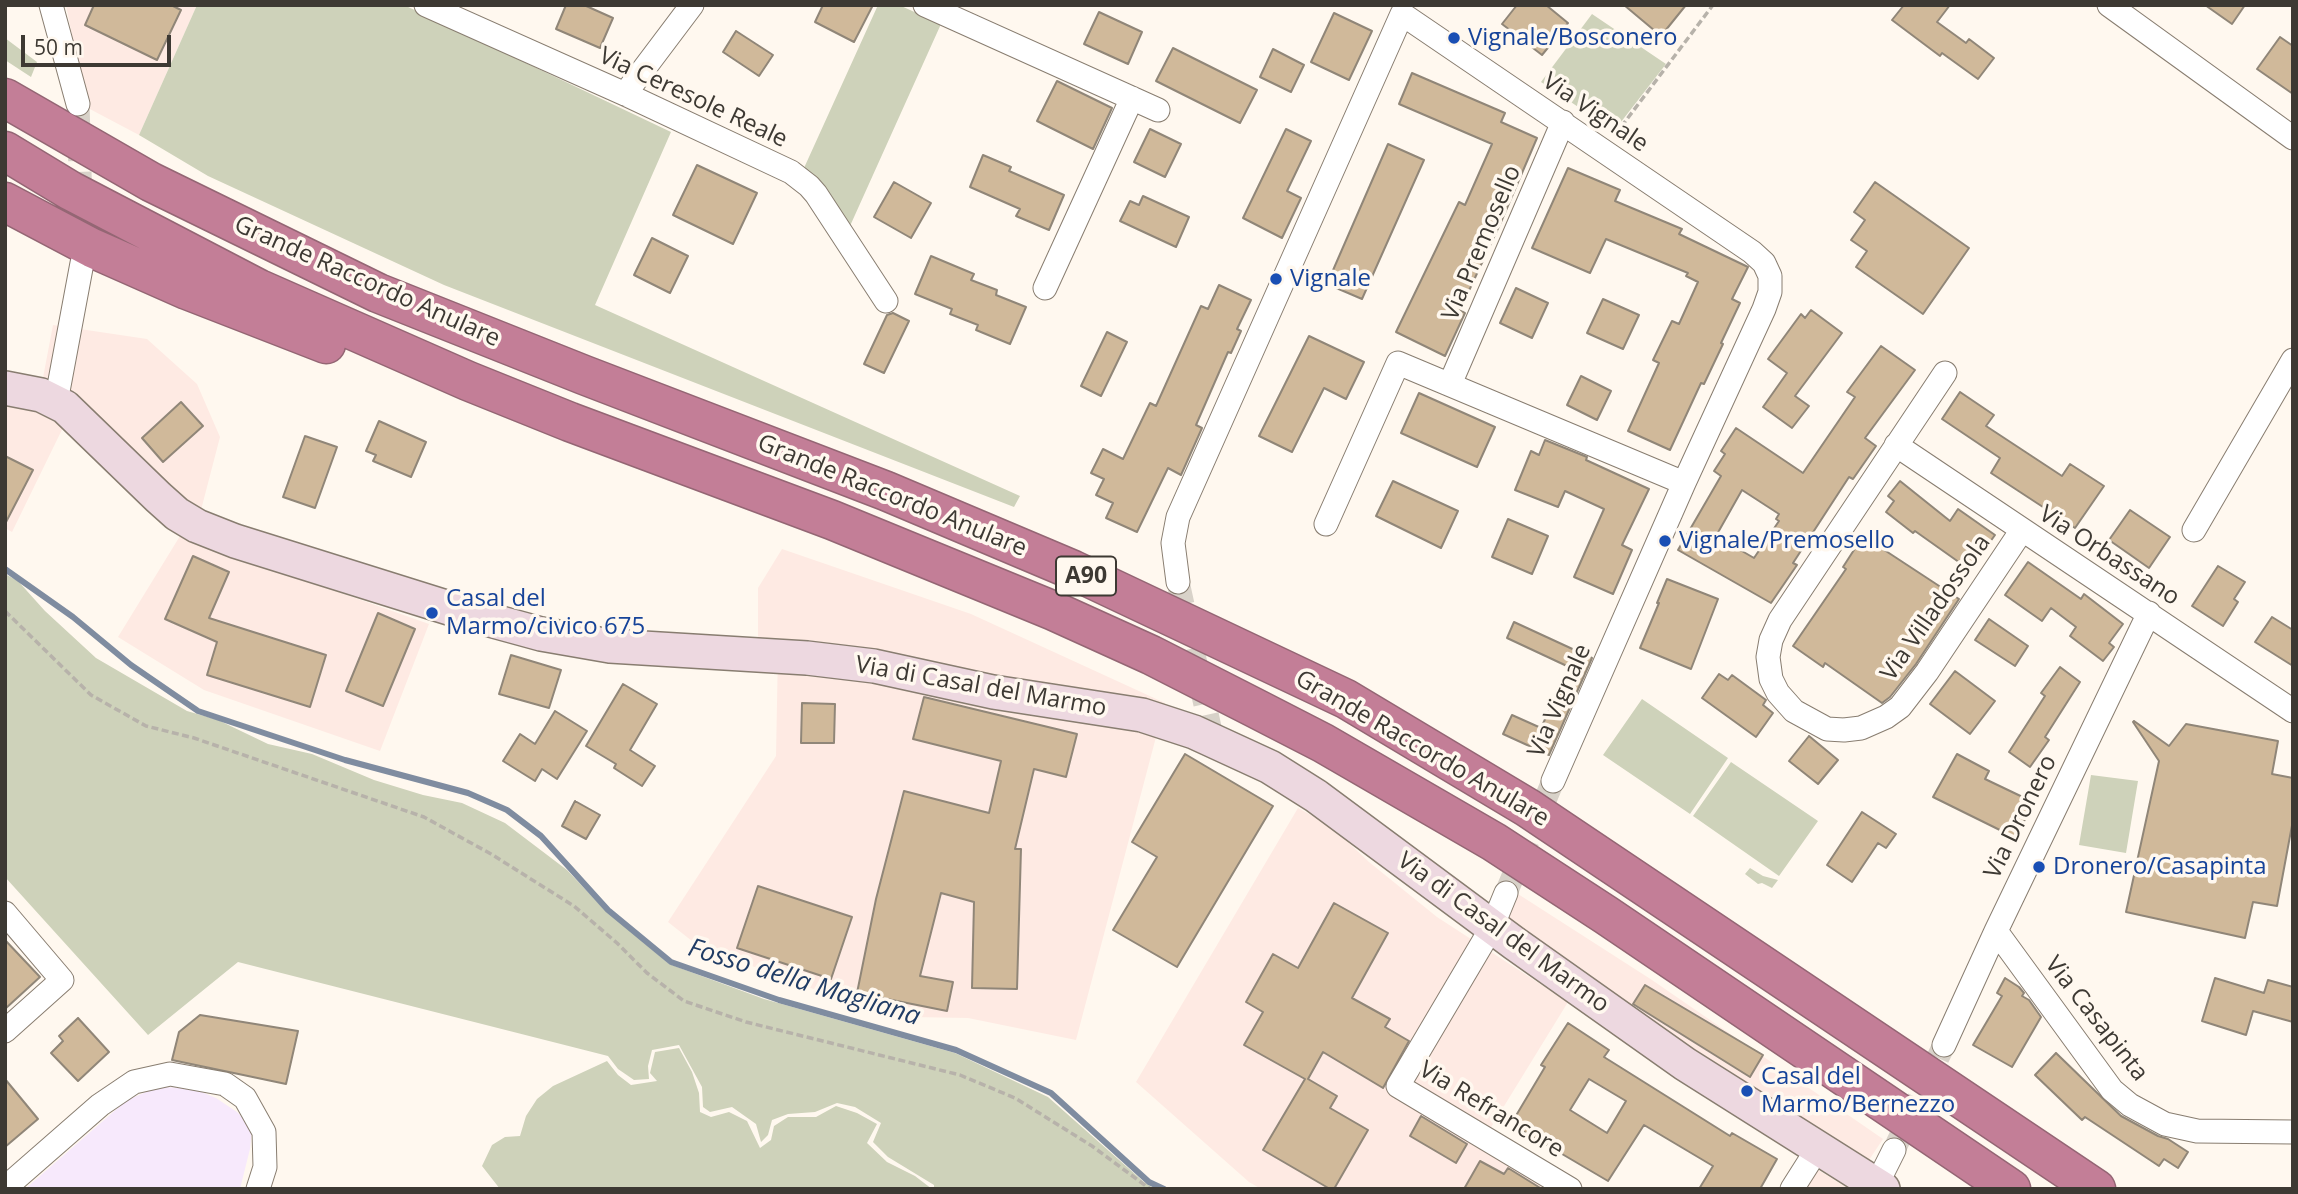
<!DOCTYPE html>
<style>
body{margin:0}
#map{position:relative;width:2298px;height:1194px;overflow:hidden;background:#fff8ef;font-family:"Open Sans",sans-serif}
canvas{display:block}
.frame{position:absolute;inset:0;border:7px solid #3d3933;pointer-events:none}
.scale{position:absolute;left:21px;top:35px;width:150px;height:32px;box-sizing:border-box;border:4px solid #3d3933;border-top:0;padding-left:9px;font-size:21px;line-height:24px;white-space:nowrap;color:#3d3933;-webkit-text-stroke:5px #fff8ef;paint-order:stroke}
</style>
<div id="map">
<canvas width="2298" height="1194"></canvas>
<div class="frame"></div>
<div class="scale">50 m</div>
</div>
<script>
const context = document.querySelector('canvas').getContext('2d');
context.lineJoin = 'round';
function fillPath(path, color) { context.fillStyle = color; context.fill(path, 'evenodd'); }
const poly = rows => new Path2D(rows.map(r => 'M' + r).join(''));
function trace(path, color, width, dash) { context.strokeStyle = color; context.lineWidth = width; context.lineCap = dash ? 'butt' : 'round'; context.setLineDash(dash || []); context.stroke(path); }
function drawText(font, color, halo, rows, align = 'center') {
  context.font = font + ' "Open Sans",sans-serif'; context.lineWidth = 7; context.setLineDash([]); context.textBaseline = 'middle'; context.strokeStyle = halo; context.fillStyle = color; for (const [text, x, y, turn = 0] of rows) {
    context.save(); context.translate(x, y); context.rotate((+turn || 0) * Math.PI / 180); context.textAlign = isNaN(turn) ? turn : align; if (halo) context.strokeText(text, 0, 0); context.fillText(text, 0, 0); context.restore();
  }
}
const commercial = poly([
 [158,1087,192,1088,216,1098,237,1112,252,1128,250,1149,240,1189,25,1189,127,1100]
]);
const industrial = poly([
 [66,5,197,5,139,135,86,107],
 [53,325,147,339,197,384,220,437,201,510,167,491,75,403,12,532,5,528,5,405,42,383],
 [180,536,429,624,380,751,204,690,118,637],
 [782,549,971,614,1165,703,1076,1040,968,1018,911,1017,807,987,697,945,668,922,776,756,778,650,758,641,758,588],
 [1298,808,1331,826,1369,862,1437,917,1568,1002,1482,1142,1559,1189,1261,1189,1249,1182,1136,1082],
 [1518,894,1652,980,1883,1139,1867,1163,1501,925],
 [1815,1168,1849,1189,1801,1189]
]);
const green = poly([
 [197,5,404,5,671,132,595,305,1020,496,1014,507,444,285,208,176,139,135],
 [878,5,899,5,941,24,850,226,804,168],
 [1592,14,1666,64,1614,131,1541,82],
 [5,38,37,62,31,77,5,60],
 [5,574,18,581,45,611,96,658,187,711,218,720,268,744,312,754,374,780,423,795,462,803,505,823,567,870,602,907,669,964,764,999,955,1053,1048,1097,1144,1182,1155,1189,934,1189,934,1185,888,1157,873,1142,881,1123,855,1107,837,1103,815,1112,788,1114,772,1120,768,1135,761,1142,756,1124,732,1107,710,1112,703,1107,702,1087,679,1045,652,1050,648,1066,649,1079,634,1080,618,1069,608,1056,238,962,148,1035,5,877],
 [1642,699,1728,758,1690,814,1603,755],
 [1731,762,1818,821,1779,876,1693,816],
 [2091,775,2138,781,2126,853,2079,845],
 [1750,868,1763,876,1778,880,1772,888,1762,883,1758,884,1745,874],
 [679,1048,692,1072,699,1093,700,1112,711,1117,729,1112,747,1121,760,1148,771,1140,774,1126,788,1117,816,1117,836,1106,857,1113,877,1124,867,1143,887,1162,915,1176,932,1189,500,1189,482,1166,492,1145,505,1137,520,1136,526,1116,537,1099,553,1086,607,1061,618,1075,631,1085,657,1081,650,1073,655,1052]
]);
const stream = poly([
 [5,569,73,617,131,665,198,711,345,760,468,793,507,810,541,836,608,910,671,962,779,1000,956,1050,1051,1093,1149,1182,1164,1189]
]);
const building = poly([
 [94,5,171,5,181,10,157,60,85,25,94,5],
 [566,5,584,5,613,18,600,48,556,29,566,5],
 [823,5,873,5,854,42,815,22,823,5],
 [1517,5,1546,5,1568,23,1542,55,1502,24,1517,5],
 [1624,5,1686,5,1661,36,1624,5],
 [1904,5,1950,5,1937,22,1966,43,1969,39,1994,58,1978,79,1942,53,1940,56,1892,20,1904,5],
 [2205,5,2245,5,2232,24,2205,5],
 [1099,12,1142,32,1128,64,1084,44,1099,12],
 [1334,13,1372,31,1349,80,1311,62,1334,13],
 [736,31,773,55,759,76,723,52,736,31],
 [2280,37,2293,46,2293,94,2257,69,2280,37],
 [1173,48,1257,90,1240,123,1156,81,1173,48],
 [1273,49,1304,65,1291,92,1260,77,1273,49],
 [1412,73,1505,113,1501,122,1537,138,1501,222,1460,310,1465,313,1445,356,1396,332,1459,202,1465,205,1492,144,1399,104,1412,73],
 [1057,81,1112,108,1093,149,1037,121,1057,81],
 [1150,129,1181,144,1165,177,1134,162,1150,129],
 [1286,129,1311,141,1287,191,1301,198,1282,238,1243,218,1286,129],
 [1388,144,1424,160,1362,299,1327,284,1388,144],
 [983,155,1011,167,1009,171,1064,195,1049,230,1016,216,1020,209,970,187,983,155],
 [697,165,757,193,733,244,673,215,697,165],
 [1568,168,1620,190,1615,201,1682,229,1679,234,1748,267,1732,299,1740,303,1721,343,1723,344,1704,384,1701,383,1670,450,1628,431,1659,363,1653,360,1672,321,1679,324,1698,282,1686,276,1688,273,1606,239,1590,273,1532,248,1568,168],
 [894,182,931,203,911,238,874,217,894,182],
 [1875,182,1969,248,1923,314,1856,267,1867,251,1851,240,1865,220,1854,212,1875,182],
 [1143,196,1189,217,1176,247,1120,221,1130,201,1139,205,1143,196],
 [652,238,688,256,670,293,634,275,652,238],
 [931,256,974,274,971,280,997,290,996,295,1026,307,1010,344,976,330,978,325,950,314,952,309,915,294,931,256],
 [1219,285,1251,300,1237,329,1241,331,1231,353,1228,352,1196,425,1202,428,1181,475,1168,468,1137,532,1106,518,1113,503,1096,495,1104,479,1091,473,1103,449,1123,459,1150,403,1156,406,1201,306,1208,309,1219,285],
 [1516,288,1548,303,1532,338,1500,323,1516,288],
 [1603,299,1639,315,1623,349,1587,333,1603,299],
 [1811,310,1842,333,1795,396,1809,406,1792,428,1763,407,1787,373,1768,359,1801,314,1805,318,1811,310],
 [893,313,909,321,884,373,864,364,887,315,893,313],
 [1107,332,1127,342,1101,396,1081,386,1107,332],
 [1309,336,1364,362,1346,399,1324,388,1292,452,1259,436,1309,336],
 [1881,346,1915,370,1865,438,1876,446,1853,479,1849,477,1793,563,1797,565,1771,603,1678,550,1721,476,1714,471,1725,454,1721,451,1736,428,1803,473,1855,397,1847,392,1881,346],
 [1742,490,1779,514,1776,519,1779,521,1754,558,1716,536,1742,490],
 [1581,376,1611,391,1597,420,1567,405,1581,376],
 [1960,392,1994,415,1986,426,2062,476,2070,464,2104,486,2075,528,1991,473,2000,458,1942,419,1960,392],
 [1419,393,1495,427,1477,467,1401,433,1419,393],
 [181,402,203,426,163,462,142,438,181,402],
 [379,421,426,442,411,477,373,461,376,455,366,451,379,421],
 [305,436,337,447,315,508,283,497,305,436],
 [1545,440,1587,457,1586,460,1649,489,1622,545,1632,550,1613,594,1574,577,1604,509,1565,491,1558,507,1515,490,1531,451,1539,455,1545,440],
 [5,456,33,470,5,524,5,456],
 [1393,481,1458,511,1441,548,1376,516,1393,481],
 [1900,481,1950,521,1958,509,1995,535,1970,570,1915,531,1913,533,1886,512,1894,501,1888,496,1900,481],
 [2130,510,2170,537,2149,568,2109,540,2130,510],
 [1508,519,1548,536,1532,574,1492,557,1508,519],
 [1863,536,1959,599,1916,664,1890,697,1882,703,1825,663,1823,667,1793,646,1846,569,1843,567,1863,536],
 [193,556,229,572,209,618,326,655,310,707,207,675,217,642,165,619,193,556],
 [2028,562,2081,599,2084,594,2123,624,2109,643,2114,647,2103,661,2070,636,2076,627,2051,608,2042,621,2005,595,2028,562],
 [2218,566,2245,582,2234,599,2238,602,2223,626,2192,606,2218,566],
 [1667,579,1718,599,1691,669,1640,648,1659,603,1657,603,1667,579],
 [378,613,415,629,383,706,346,691,378,613],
 [2272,617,2293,630,2293,666,2255,642,2272,617],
 [1989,619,2028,646,2015,666,1975,640,1989,619],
 [1514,622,1592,658,1549,755,1503,734,1512,715,1541,728,1569,667,1507,638,1514,622],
 [511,655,561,670,549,708,499,694,511,655],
 [2060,667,2080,682,2045,737,2049,740,2030,767,2009,752,2045,696,2041,693,2060,667],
 [1955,671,1995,701,1970,734,1930,704,1955,671],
 [1719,674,1728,680,1732,675,1766,700,1763,705,1773,713,1756,737,1702,698,1719,674],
 [623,684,657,704,630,750,655,766,642,786,614,768,616,764,586,746,623,684],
 [924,697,1077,734,1066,777,1034,769,1015,849,1021,849,1017,989,972,988,974,902,941,893,920,976,953,982,947,1011,857,993,876,899,904,791,989,813,1001,761,913,739,924,697],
 [802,703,835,704,834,743,801,743,802,703],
 [555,711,587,731,557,779,542,769,535,781,503,761,520,734,535,744,555,711],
 [2134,721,2169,746,2186,724,2278,741,2272,774,2293,778,2293,820,2277,906,2253,902,2245,938,2126,912,2159,761,2133,722,2134,721],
 [1809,736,1838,760,1818,784,1789,761,1809,736],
 [1185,754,1273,806,1177,967,1113,930,1157,857,1132,842,1185,754],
 [1957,754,1989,771,1985,779,2031,801,2031,807,2016,838,1933,797,1957,754],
 [575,801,600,815,586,839,562,826,575,801],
 [1862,812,1896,834,1886,848,1878,843,1852,882,1827,865,1862,812],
 [758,886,852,917,831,979,737,948,758,886],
 [1334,903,1388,933,1352,998,1390,1019,1385,1027,1409,1041,1383,1088,1323,1052,1308,1079,1337,1096,1330,1108,1368,1130,1334,1189,1330,1189,1263,1150,1305,1079,1244,1045,1263,1012,1246,1002,1273,954,1298,968,1334,903],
 [5,940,40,977,5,1009,5,940],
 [2005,978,2019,987,2024,993,2022,996,2029,1000,2041,1017,2012,1067,1973,1045,2002,996,1997,993,2005,978],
 [2215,978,2264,993,2268,980,2293,987,2293,1022,2253,1011,2246,1035,2202,1021,2215,978],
 [1645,985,1763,1055,1750,1077,1633,1004,1645,985],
 [200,1015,298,1031,286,1084,172,1060,179,1032,200,1015],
 [78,1018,109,1052,78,1081,51,1053,63,1041,59,1036,78,1018],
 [1568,1023,1609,1050,1604,1057,1730,1136,1732,1133,1777,1159,1760,1189,1699,1189,1713,1166,1644,1125,1608,1181,1511,1124,1545,1067,1541,1065,1568,1023],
 [1589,1079,1626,1101,1607,1133,1570,1110,1589,1079],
 [2056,1053,2121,1116,2158,1136,2168,1139,2188,1152,2178,1168,2164,1159,2159,1166,2085,1117,2082,1120,2035,1075,2056,1053],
 [5,1079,38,1119,5,1147,5,1079],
 [1421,1116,1467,1144,1456,1163,1410,1136,1421,1116],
 [1480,1161,1504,1174,1508,1168,1542,1189,1464,1189,1480,1161]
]);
const minorTunnel = poly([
 [78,104,81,204],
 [1178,582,1213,741],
 [1506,893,1553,781],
 [1894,1150,1944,1045]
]);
const path = poly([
 [1615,135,1713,5],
 [5,611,91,695,146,726,194,738,424,817,491,854,574,906,617,943,647,973,684,1001,746,1022,960,1075,1015,1098,1092,1146,1150,1189]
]);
const minor = poly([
 [51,5,78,104],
 [426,5,625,94,791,172,809,186,816,194,886,301],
 [925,5,1158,110],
 [2109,5,2293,138],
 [625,94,692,5],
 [1045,288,1132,98],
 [1945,373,1780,620,1771,640,1768,657,1771,679,1778,693,1794,711,1827,729,1844,730,1861,728,1886,717,1900,707,1927,672,2022,530],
 [1450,384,1563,122],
 [56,402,82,263],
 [1896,445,2293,711],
 [1326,524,1398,363,1684,483],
 [2194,530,2293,360],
 [1178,582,1173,543,1178,517,1402,14,1752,252,1764,263,1770,276,1770,292,1764,309,1684,483,1553,781],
 [1506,893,1492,927,1398,1086,1570,1189],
 [5,913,62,980,5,1031],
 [1996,931,2112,1090,2130,1105,2165,1124,2197,1131,2293,1132],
 [1944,1045,1996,931,2149,613],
 [1877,1184,1894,1150],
 [5,1188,100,1105,134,1082,170,1074,225,1084,245,1098,264,1132,265,1167,258,1189],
 [1792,1189,1818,1148]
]);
const secondary = poly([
 [5,388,41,395,65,407,158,497,177,514,197,526,235,541,468,614,541,634,610,646,807,658,874,666,993,692,1142,715,1194,732,1270,767,1316,796,1514,943,1685,1064,1883,1189]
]);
const motorway = poly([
 [5,98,151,182,378,293,584,375,886,491,1073,570,1346,699,1528,808,2096,1189],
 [5,151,71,191,259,289,468,381,570,422,832,520,1054,611,1151,655,1253,707,1323,743,1494,842,1606,915,2011,1189],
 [5,202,92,248,187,290,326,344]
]);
const markers = [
 [1454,38,7,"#1a4fb4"],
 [1276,279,7,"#1a4fb4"],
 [1665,541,7,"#1a4fb4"],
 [432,613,7,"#1a4fb4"],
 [2039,867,7,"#1a4fb4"],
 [1747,1091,7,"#1a4fb4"]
];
const shields = [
 [1086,576,60]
];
const shieldNames = [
 ["A90",1086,576]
];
const transitNames = [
 ["Vignale/Bosconero",1468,38],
 ["Vignale",1290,279],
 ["Vignale/Premosello",1679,541],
 ["Casal del",446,599],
 ["Marmo/civico 675",446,627],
 ["Dronero/Casapinta",2053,867],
 ["Casal del",1761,1077],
 ["Marmo/Bernezzo",1761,1105]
];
const streetNames = [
 ["Via Ceresole Reale",693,98,25],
 ["Via Vignale",1595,113,34],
 ["Via Premosello",1482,243,-67],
 ["Grande Raccordo Anulare",367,282,24],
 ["Grande Raccordo Anulare",892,496,22],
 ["Via Orbassano",2109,556,33],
 ["Via Villadossola",1936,608,-55],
 ["Via di Casal del Marmo",981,687,10],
 ["Via Vignale",1560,701,-66],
 ["Grande Raccordo Anulare",1422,749,30],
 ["Via Dronero",2021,817,-64],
 ["Via di Casal del Marmo",1503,933,36],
 ["Via Casapinta",2096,1019,52],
 ["Via Refrancore",1491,1110,31]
];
const waterNames = [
 ["Fosso della Magliana",804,983,17]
];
fillPath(commercial, '#f7e9fc');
fillPath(industrial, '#feeae3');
fillPath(green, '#ced2ba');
trace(stream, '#7f8ca0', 6);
fillPath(building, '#d0b99a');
trace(building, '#908678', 2);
trace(minorTunnel, '#d8d2c9', 23, [23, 11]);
trace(minor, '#887d70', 25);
trace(secondary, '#887d70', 36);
trace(motorway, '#946674', 41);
trace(path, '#b7b2aa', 3.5, [7, 3.5]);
trace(minor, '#fff', 23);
trace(secondary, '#edd8e0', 33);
trace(motorway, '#c37e97', 38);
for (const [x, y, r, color] of markers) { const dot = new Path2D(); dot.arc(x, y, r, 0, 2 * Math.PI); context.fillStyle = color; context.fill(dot); trace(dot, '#fff8ef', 2.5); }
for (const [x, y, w] of shields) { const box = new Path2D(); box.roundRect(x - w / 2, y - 19.5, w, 39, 5); context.fillStyle = '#fff8ef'; context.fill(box); trace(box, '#3d3933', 2); }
drawText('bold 23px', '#3d3933', null, shieldNames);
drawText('24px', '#164399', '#fff8ef', transitNames, 'left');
drawText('24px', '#3d3933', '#fff8ef', streetNames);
drawText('italic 26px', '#203c65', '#fff8ef', waterNames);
</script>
